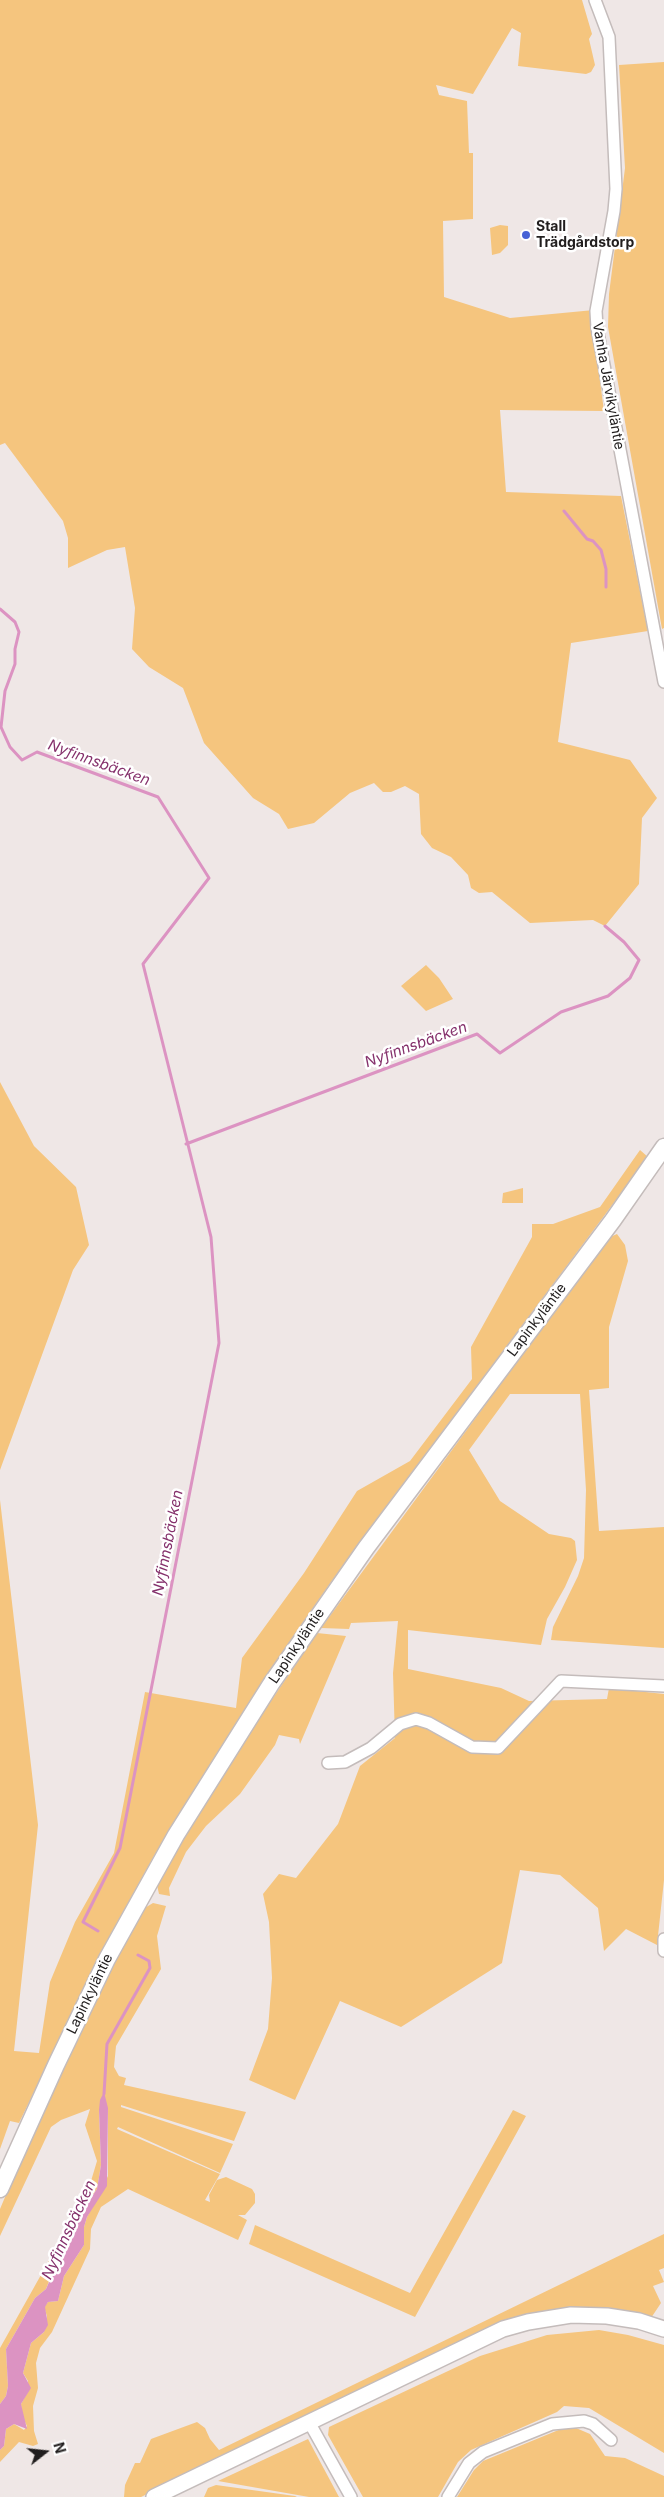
<!DOCTYPE html>
<meta charset="utf-8">
<style>
body{margin:0}
#map{position:relative;width:664px;height:2497px;overflow:hidden;background:#efe7e6;font-family:Inter,sans-serif}
canvas{display:block}
.north{position:absolute;left:20px;top:2427px;width:50px;height:50px;-webkit-text-stroke:4px #fff;paint-order:stroke;rotate:74deg;font-size:14px;font-weight:700;line-height:20px;text-align:center;color:#211e1e}
.north::after{content:'';display:block;margin:auto;width:18px;height:22px;background:#211e1e;clip-path:polygon(50% 0,100% 100%,50% 72%,0 100%)}
</style>
<div id="map">
<canvas width="664" height="2497"></canvas>
<div class="north">N</div>
</div>
<script>
const context = document.querySelector('canvas').getContext('2d');
context.lineJoin = 'round';
function fillPath(path, color) { context.fillStyle = color; context.fill(path, 'evenodd'); }
const poly = rows => new Path2D(rows.map(r => 'M' + r).join(''));
function trace(path, color, width, dash) { context.strokeStyle = color; context.lineWidth = width; context.lineCap = dash ? 'butt' : 'round'; context.setLineDash(dash || []); context.stroke(path); }
function drawText(font, color, halo, rows, align = 'center') {
  context.font = font + ' Inter,sans-serif'; context.lineWidth = 5; context.setLineDash([]); context.textBaseline = 'middle'; context.strokeStyle = halo; context.fillStyle = color; for (const [text, x, y, turn = 0] of rows) {
    context.save(); context.translate(x, y); context.rotate((+turn || 0) * Math.PI / 180); context.textAlign = isNaN(turn) ? turn : align; if (halo) context.strokeText(text, 0, 0); context.fillText(text, 0, 0); context.restore();
  }
}
const green = poly([
 [0,0,582,0,592,34,589,39,595,65,591,72,586,74,518,66,521,33,512,28,473,94,436,85,439,95,467,101,469,153,473,153,473,219,443,221,444,297,510,318,594,310,593,329,604,411,500,410,506,492,621,496,648,631,571,643,558,742,630,760,657,798,642,818,639,884,605,926,593,920,530,923,492,892,479,893,471,888,468,875,451,857,432,848,421,834,419,794,405,786,391,792,383,792,374,783,350,793,314,823,288,829,279,814,253,798,204,743,183,688,149,667,132,649,135,608,125,547,107,550,68,568,68,538,63,521,5,443,0,445],
 [664,62,664,628,662,629,608,327,609,294,625,168,619,65],
 [500,225,508,226,508,245,500,253,492,255,490,228],
 [426,965,439,978,453,999,426,1011,401,986],
 [0,1082,34,1146,76,1187,89,1245,73,1270,0,1470],
 [640,1150,648,1157,331,1582,271,1669,154,1856,105,1945,19,2123,10,2121,0,2149,0,1500,38,1825,14,2051,39,2053,50,1982,75,1922,114,1853,145,1692,236,1708,242,1658,304,1573,357,1491,410,1461,472,1379,471,1347,532,1237,532,1224,553,1224,600,1207],
 [523,1188,523,1203,502,1203,503,1193],
 [617,1234,625,1245,628,1261,609,1327,609,1388,589,1390,599,1531,664,1527,664,1648,551,1640,553,1627,578,1576,584,1558,586,1490,580,1394,510,1394,469,1450,500,1501,549,1534,571,1538,575,1541,577,1560,565,1587,547,1619,541,1645,408,1630,408,1669,501,1688,529,1701,607,1699,609,1688,664,1694,664,1880,657,1945,626,1929,604,1951,598,1908,560,1875,520,1870,502,1963,401,2027,340,2001,295,2100,249,2080,268,2029,272,1978,269,1922,263,1894,279,1874,296,1878,338,1824,360,1766,395,1738,393,1673,398,1621,351,1623,349,1629,321,1628,608,1238],
 [317,1633,346,1636,300,1744,299,1739,279,1735,275,1745,240,1794,206,1826,186,1852,169,1888,170,1896,159,1894,157,1885,175,1853,243,1742],
 [153,1903,166,1906,157,1936,161,1969,116,2046,114,2067,119,2076,126,2078,124,2085,246,2112,234,2141,121,2105,121,2107,233,2144,220,2173,118,2127,117,2129,220,2174,205,2200,210,2202,209,2195,217,2180,226,2177,252,2189,255,2194,255,2203,245,2215,238,2215,247,2220,238,2240,128,2189,101,2207,91,2229,90,2249,52,2332,40,2348,36,2363,38,2388,33,2406,34,2431,38,2444,33,2446,19,2442,0,2462,0,2450,4,2446,6,2429,14,2424,24,2430,27,2426,22,2416,21,2404,27,2393,28,2381,23,2373,31,2343,44,2332,47,2316,44,2307,48,2302,58,2301,64,2276,84,2245,84,2227,87,2217,108,2176,108,2108,99,2110,101,2165,97,2189,78,2217,72,2228,68,2246,55,2266,46,2289,35,2298,6,2349,8,2386,6,2396,0,2404,0,2348,88,2191,97,2161,85,2125,90,2109,61,2120,51,2127,0,2236,0,2209,30,2138,102,1985,143,1909],
 [513,2110,526,2116,415,2317,249,2244,255,2225,410,2293],
 [664,2234,664,2268,659,2270,664,2282,653,2286,661,2303,651,2318,496,2325,141,2497,124,2497,125,2485,135,2463,140,2463,151,2439,197,2422,205,2428,210,2439,219,2450],
 [599,2330,628,2335,664,2345,664,2453,589,2408,564,2406,557,2412,471,2450,458,2462,438,2497,363,2497,328,2435,329,2427,480,2356,547,2335],
 [576,2428,590,2434,605,2456,625,2458,664,2476,664,2497,457,2497,474,2470,483,2461,561,2429],
 [308,2439,339,2497,309,2497,218,2481],
 [216,2485,295,2496,297,2497,204,2497,208,2488]
]);
const water = poly([
 [104,2092,108,2108,107,2186,87,2217,84,2227,84,2245,64,2276,58,2301,48,2302,45,2307,48,2325,44,2332,31,2343,23,2373,31,2388,21,2404,27,2429,14,2424,6,2429,4,2446,0,2450,0,2404,6,2396,8,2386,6,2349,35,2298,46,2289,56,2266,68,2246,72,2228,78,2217,97,2189,101,2165,99,2110,100,2100]
]);
const stream = poly([
 [564,511,587,539,593,541,601,550,606,569,606,587],
 [0,609,15,622,19,632,15,649,15,664,5,691,1,727,10,747,22,760,37,752,158,797,209,878,143,964,211,1237,219,1343,120,1848,83,1922,98,1931],
 [186,1144,477,1034,500,1053,561,1012,608,996,630,978,639,960,624,942,605,926],
 [104,2094,107,2044,150,1968,149,1961,138,1955]
]);
const minor = poly([
 [595,0,609,37,616,189,614,211,596,311,597,328,664,682],
 [328,1763,345,1762,371,1748,400,1724,416,1719,429,1723,472,1747,498,1748,561,1681,664,1686],
 [664,1939,664,1951],
 [309,2422,351,2497],
 [448,2497,469,2463,483,2452,552,2424,584,2421,593,2424,611,2440]
]);
const tertiary = poly([
 [154,2497,503,2329,528,2322,571,2315,607,2316,639,2321,664,2329]
]);
const secondary = poly([
 [0,2189,56,2065,107,1959,176,1835,271,1684,366,1548,613,1220,664,1147]
]);
const markers = [
 [526,235,5,"#4762d6"]
];
const poiNames = [
 ["Stall",536,227],
 ["Trädgårdstorp",536,243]
];
const streetNames = [
 ["Vanha Järvikyläntie",608,386,80],
 ["Lapinkyläntie",537,1320,-53],
 ["Lapinkyläntie",297,1646,-56],
 ["Lapinkyläntie",90,1994,-64]
];
const waterNames = [
 ["Nyfinnsbäcken",99,763,20],
 ["Nyfinnsbäcken",416,1045,-20],
 ["Nyfinnsbäcken",168,1543,-79],
 ["Nyfinnsbäcken",69,2230,-65]
];
fillPath(green, '#f5c57e');
fillPath(water, '#dc93c2');
trace(stream, '#dc93c2', 3);
trace(minor, '#c4bcbb', 14);
trace(tertiary, '#c4bcbb', 18);
trace(secondary, '#c4bcbb', 19);
trace(minor, '#fff', 11);
trace(tertiary, '#fff', 15);
trace(secondary, '#fff', 16);
for (const [x, y, r, color] of markers) { const dot = new Path2D(); dot.arc(x, y, r, 0, 2 * Math.PI); context.fillStyle = color; context.fill(dot); trace(dot, '#fff', 2); }
drawText('bold 14px', '#211e1e', '#fff', poiNames, 'left');
drawText('14px', '#211e1e', '#fff', streetNames);
drawText('italic 15px', '#85316c', '#fff', waterNames);
</script>
